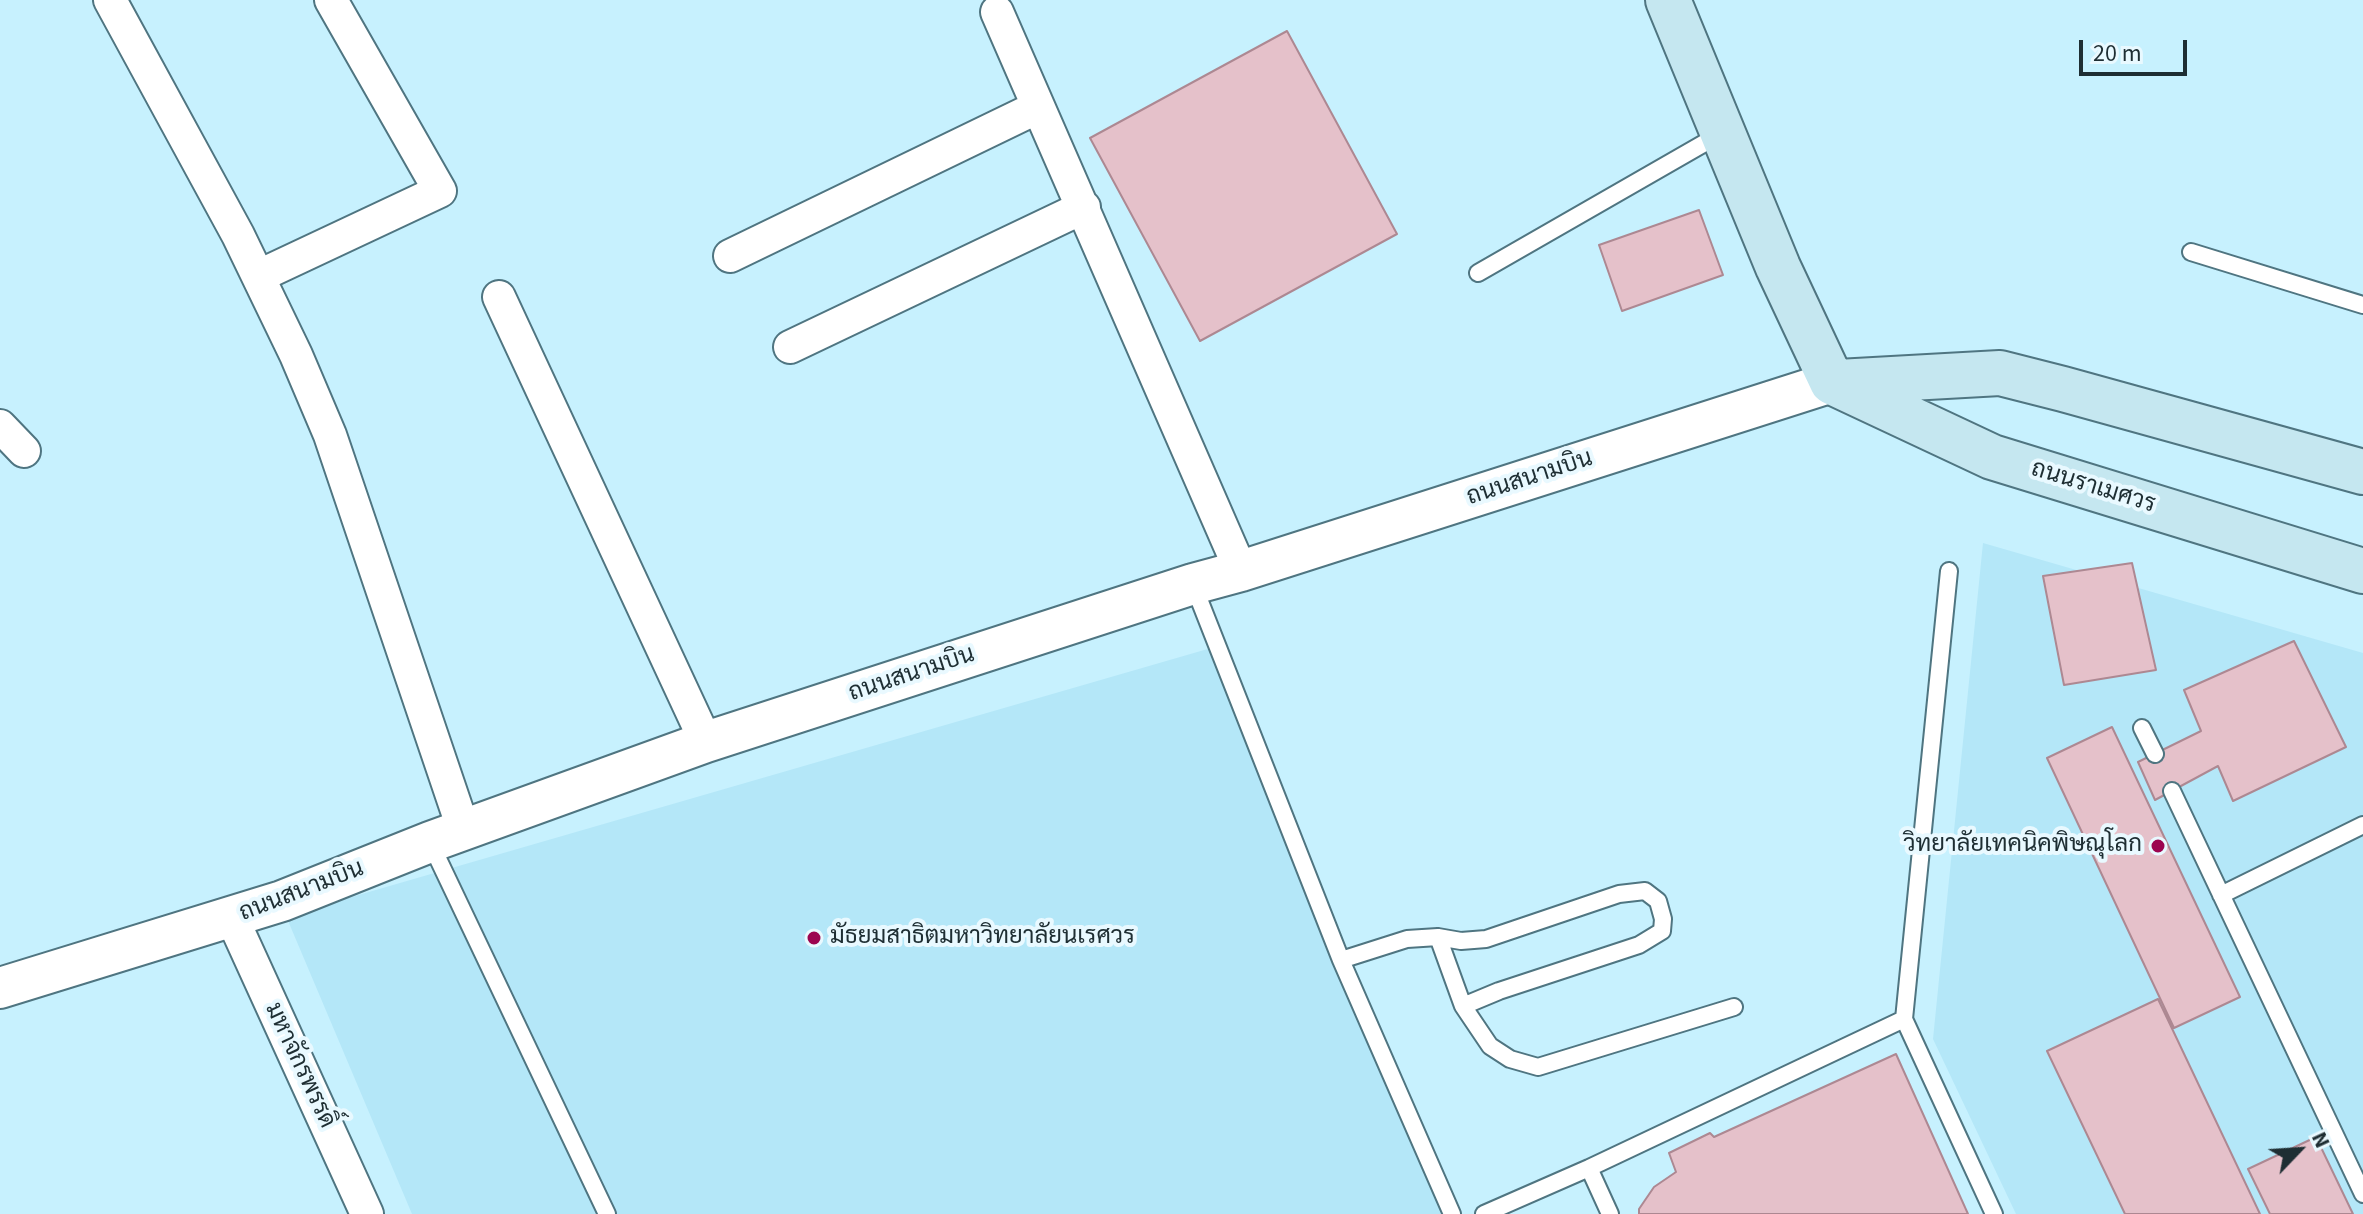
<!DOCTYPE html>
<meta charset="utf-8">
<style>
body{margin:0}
#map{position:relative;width:2363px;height:1214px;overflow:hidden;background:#c7f1fe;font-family:"Source Sans 3",sans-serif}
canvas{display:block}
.north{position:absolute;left:2259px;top:1110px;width:80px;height:80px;-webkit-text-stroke:6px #e9f9ff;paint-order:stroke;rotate:65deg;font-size:22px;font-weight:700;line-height:32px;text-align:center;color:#1e2e33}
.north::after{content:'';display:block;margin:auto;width:28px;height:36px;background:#1e2e33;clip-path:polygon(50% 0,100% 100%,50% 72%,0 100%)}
.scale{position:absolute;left:2079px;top:40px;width:108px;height:36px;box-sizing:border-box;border:4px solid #1e2e33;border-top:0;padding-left:10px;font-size:24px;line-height:28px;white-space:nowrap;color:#1e2e33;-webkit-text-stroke:6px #e9f9ff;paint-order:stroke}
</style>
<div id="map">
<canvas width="2363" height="1214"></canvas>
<div class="north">N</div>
<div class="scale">20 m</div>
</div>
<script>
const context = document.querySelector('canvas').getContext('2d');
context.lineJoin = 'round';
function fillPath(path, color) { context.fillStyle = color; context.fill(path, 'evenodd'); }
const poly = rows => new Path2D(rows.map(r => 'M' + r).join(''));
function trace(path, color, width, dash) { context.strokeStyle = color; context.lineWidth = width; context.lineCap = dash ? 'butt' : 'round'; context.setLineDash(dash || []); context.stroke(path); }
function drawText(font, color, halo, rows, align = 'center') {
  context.font = font + ' "Source Sans 3",Sarabun,sans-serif'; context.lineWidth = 8; context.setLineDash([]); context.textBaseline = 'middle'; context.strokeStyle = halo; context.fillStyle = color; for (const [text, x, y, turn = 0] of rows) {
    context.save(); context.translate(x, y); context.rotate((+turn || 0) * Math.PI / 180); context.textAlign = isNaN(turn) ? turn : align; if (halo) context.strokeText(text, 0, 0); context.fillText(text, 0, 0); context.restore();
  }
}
const built = poly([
 [1983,543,2363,653,2363,1214,2016,1214,1933,1039],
 [1218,646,1452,1214,412,1214,286,916]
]);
const building = poly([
 [1287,31,1397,234,1200,341,1090,138,1287,31],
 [1699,210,1723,275,1622,311,1599,245,1699,210],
 [2132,563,2156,670,2064,685,2043,576,2132,563],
 [2294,641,2346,747,2233,801,2218,766,2155,800,2138,762,2201,731,2184,690,2294,641],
 [2112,727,2240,997,2174,1028,2047,758,2112,727],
 [2158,999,2260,1214,2125,1214,2047,1051,2158,999],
 [1896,1054,1968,1214,1639,1214,1639,1209,1654,1187,1676,1172,1669,1153,1710,1133,1714,1137,1896,1054],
 [2316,1137,2353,1214,2270,1214,2248,1169,2316,1137]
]);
const service = poly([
 [2191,252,2363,305],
 [1478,273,1722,133],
 [1949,571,1904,1019,1994,1214],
 [1193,584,1341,960,1452,1214],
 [2142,728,2155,754],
 [2172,791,2363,1194],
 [430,842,607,1214],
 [2221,895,2363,825],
 [1341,960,1407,939,1438,937,1461,941,1486,939,1619,894,1645,891,1658,901,1663,919,1662,931,1639,945,1499,991,1463,1006,1438,937],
 [1463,1006,1490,1046,1510,1059,1538,1067,1734,1007],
 [1589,1168,1610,1214],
 [1484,1214,1589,1168,1904,1019]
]);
const minor = poly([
 [110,0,238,235,296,355,330,435,464,831],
 [997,12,1241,571],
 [730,256,1038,107],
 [259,276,440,191,331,0],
 [499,297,706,742],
 [790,347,1084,207],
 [0,426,24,451],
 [232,918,367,1214]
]);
const tertiary = poly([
 [0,988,282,901,430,842,706,742,1193,584,1241,571,1832,382]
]);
const secondary = poly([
 [1668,0,1778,267,1832,382,1992,457,2363,571],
 [1838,382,2000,373,2063,389,2363,472]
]);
const markers = [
 [2158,846,8,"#9c0450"],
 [814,938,8,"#9c0450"]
];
const streetNames = [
 ["ถนนสนามบิน",1530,479,-18],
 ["ถนนราเมศวร",2093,488,17],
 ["ถนนสนามบิน",912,675,-18],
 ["ถนนสนามบิน",302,892,-21],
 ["มหาจักรพรรดิ์",299,1066,65]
];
const poiNames = [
 ["วิทยาลัยเทคนิคพิษณุโลก",2142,846],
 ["มัธยมสาธิตมหาวิทยาลัยนเรศวร",830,938,"left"]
];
fillPath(built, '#b4e7f8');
fillPath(building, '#e5c1ca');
trace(building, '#ad8892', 2);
trace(service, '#4f7581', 20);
trace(minor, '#4f7581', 36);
trace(tertiary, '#4f7581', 44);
trace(secondary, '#4f7581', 48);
trace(service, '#fff', 16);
trace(minor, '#fff', 32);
trace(tertiary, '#fff', 40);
trace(secondary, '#c5e7f0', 44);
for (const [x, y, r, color] of markers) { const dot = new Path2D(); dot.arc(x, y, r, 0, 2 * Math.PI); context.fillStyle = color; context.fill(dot); trace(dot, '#e9f9ff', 3); }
drawText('24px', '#1e2e33', '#e9f9ff', streetNames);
drawText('24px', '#1e2e33', '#e9f9ff', poiNames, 'right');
</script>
